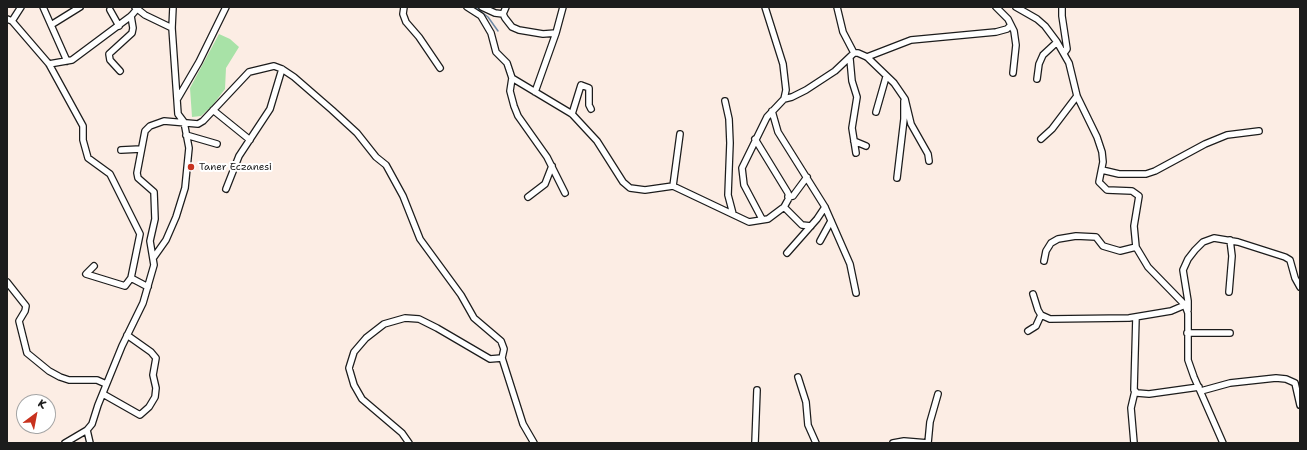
<!DOCTYPE html>
<style>
body{margin:0}
#map{position:relative;width:1307px;height:450px;overflow:hidden;background:#fcede4;font-family:"Shantell Sans",sans-serif}
canvas{display:block}
.frame{position:absolute;inset:0;border:8px solid #1c1c1c;pointer-events:none}
.north{position:absolute;left:16px;top:394px;width:40px;height:40px;box-sizing:border-box;background:#fff;border:1px solid #a4a4a4;border-radius:50%;rotate:32deg;font-size:11px;font-weight:700;line-height:16px;text-align:center;color:#1c1c1c}
.north::after{content:'';display:block;margin:auto;width:14px;height:18px;background:#c8321e;clip-path:polygon(50% 0,100% 100%,50% 72%,0 100%)}
</style>
<div id="map">
<canvas width="1307" height="450"></canvas>
<div class="frame"></div>
<div class="north">K</div>
</div>
<script>
const context = document.querySelector('canvas').getContext('2d');
context.lineJoin = 'round';
function fillPath(path, color) { context.fillStyle = color; context.fill(path, 'evenodd'); }
const poly = rows => new Path2D(rows.map(r => 'M' + r).join(''));
function trace(path, color, width, dash) { context.strokeStyle = color; context.lineWidth = width; context.lineCap = dash ? 'butt' : 'round'; context.setLineDash(dash || []); context.stroke(path); }
function drawText(font, color, halo, rows, align = 'center') {
  context.font = font + ' "Shantell Sans",sans-serif'; context.lineWidth = 4; context.setLineDash([]); context.textBaseline = 'middle'; context.strokeStyle = halo; context.fillStyle = color; for (const [text, x, y, turn = 0] of rows) {
    context.save(); context.translate(x, y); context.rotate((+turn || 0) * Math.PI / 180); context.textAlign = isNaN(turn) ? turn : align; if (halo) context.strokeText(text, 0, 0); context.fillText(text, 0, 0); context.restore();
  }
}
const green = poly([
 [219,34,230,39,239,47,226,68,225,89,212,106,201,116,192,117,190,88]
]);
const stream = poly([
 [475,7,488,17,498,31]
]);
const minor = poly([
 [43,7,67,61],
 [135,7,145,15,172,28],
 [404,7,403,14,406,22,419,37,440,68],
 [467,7,481,16,491,33,496,52,507,63,512,78,572,114,597,141,623,182,630,188,645,190,673,186,749,222,768,219,784,207,789,198,788,193,755,139],
 [482,7,495,13,503,14,505,18,512,27,519,30,543,34,556,33,563,7],
 [996,7,1008,19,1014,31,1016,45,1013,73],
 [1016,7,1037,19,1045,26,1057,42,1069,63,1077,96,1097,137,1102,152,1103,162,1099,182,1107,190,1132,191,1139,196,1134,226,1136,247,1148,267,1185,305,1188,313,1188,360,1194,377,1223,443],
 [1062,7,1062,16,1067,49,1064,53],
 [110,10,119,26],
 [503,14,506,7],
 [7,19,12,21,49,64,83,126,83,140,88,158,110,174,140,234,131,278,148,287],
 [12,21,21,7],
 [51,25,80,7],
 [854,53,858,53,867,57,894,83,905,99,911,124,928,154,929,161],
 [867,57,911,40,996,32,1007,29,1011,25],
 [850,59,852,81,857,97,852,128,856,153],
 [49,64,72,60,131,16,137,9],
 [120,71,110,60,109,54,132,33,133,28,131,16],
 [512,78,510,91,514,106,518,116,547,157,565,193],
 [1037,79,1039,64,1043,55,1057,42],
 [535,92,556,33],
 [178,98,199,62,226,7],
 [784,99,792,97,806,90,835,71,854,53,843,32,837,7],
 [725,101,729,119,730,143,728,195,733,214],
 [213,110,250,140],
 [772,111,778,132,825,207,850,264,856,293],
 [876,112,886,77],
 [572,114,581,85,589,88,589,105,591,109],
 [186,135,217,144],
 [1041,139,1052,129,1077,96],
 [854,141,866,146],
 [121,150,141,149],
 [1102,170,1119,174,1146,174,1155,171,1205,144,1227,135,1259,131],
 [897,178,904,119,904,101],
 [673,186,680,134],
 [226,189,239,156,270,109,282,69],
 [528,197,545,184,552,166],
 [788,197,793,196,807,177],
 [784,207,802,225,811,226],
 [762,219,744,185,742,168,767,117,784,99,786,90,783,64,765,7],
 [820,241,831,221],
 [787,253,817,219,825,207],
 [154,257,166,240,176,217,185,188,189,148,184,122,178,114,172,28,173,7],
 [1044,261,1046,251,1051,243,1058,239,1076,236,1096,237,1103,246,1120,251,1136,247],
 [94,266,86,274,125,286,131,278],
 [7,282,26,306,25,311,19,321,27,353,49,371,60,377,69,380,97,380,106,384],
 [1229,292,1232,256,1230,240],
 [1033,294,1038,310,1041,315,1050,319,1129,318,1171,311,1185,305],
 [1188,310,1188,301,1183,270,1188,259,1195,250,1203,242,1214,238,1238,242,1285,257,1290,260,1295,278,1300,287],
 [1136,317,1134,390,1137,393,1149,394,1199,387],
 [1028,331,1036,326,1041,315],
 [1187,333,1230,333],
 [502,358,523,424,534,443],
 [798,377,806,402,808,425,816,443],
 [1201,391,1230,383,1276,378,1286,379,1295,383,1300,405],
 [103,394,140,415,149,407,155,397,156,388,153,375,156,358,151,352,127,335],
 [87,430,90,443],
 [65,443,87,430,92,424,98,405,122,346,143,303,154,265,150,241,155,219,154,192,138,178,137,173,145,131,150,126,164,121,198,124,203,121,249,72,274,66,282,69,294,77,332,110,357,133,376,157,386,165,403,196,420,239,461,295,474,318,501,341,504,349,502,358,490,359,437,328,419,319,405,318,384,324,366,338,354,352,349,368,354,385,362,399,402,433,409,443],
 [755,443,757,390],
 [893,443,904,441,928,443],
 [928,443,930,422,938,394],
 [1134,443,1131,408,1135,391]
]);
const markers = [
 [191,167,4,"#c8321e"]
];
const poiNames = [
 ["Taner Eczanesi",199,167]
];
fillPath(green, '#a8e2a7');
trace(stream, '#6e89a4', 1.5);
trace(minor, '#1c1c1c', 8);
trace(minor, '#fff', 5.5);
for (const [x, y, r, color] of markers) { const dot = new Path2D(); dot.arc(x, y, r, 0, 2 * Math.PI); context.fillStyle = color; context.fill(dot); trace(dot, '#fff', 1.5); }
drawText('10px', '#1c1c1c', '#fff', poiNames, 'left');
</script>
